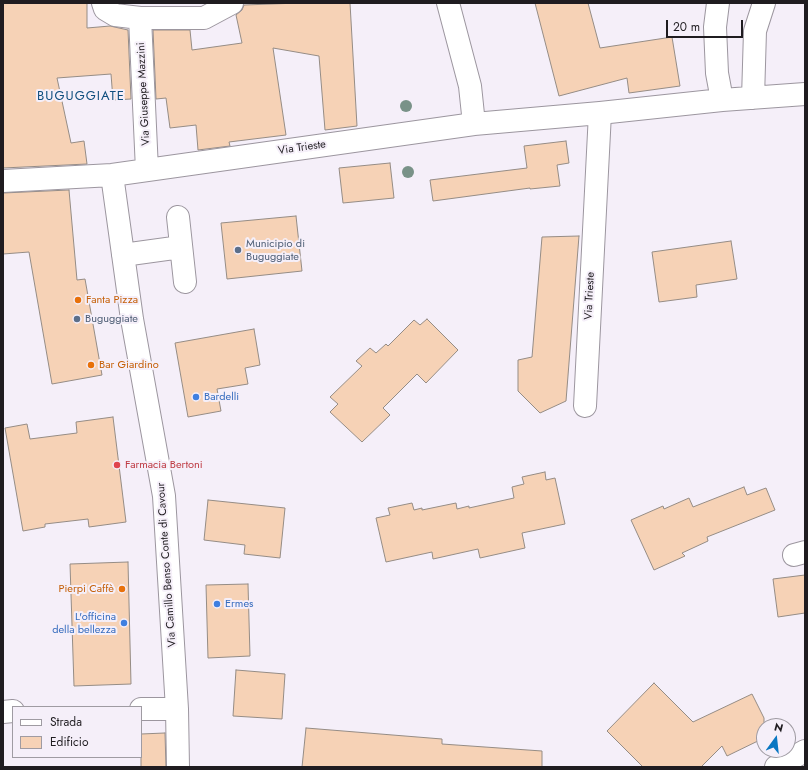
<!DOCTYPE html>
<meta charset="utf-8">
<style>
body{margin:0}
#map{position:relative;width:808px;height:770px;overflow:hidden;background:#f5eff9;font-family:Jost,sans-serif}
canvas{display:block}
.frame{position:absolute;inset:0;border:4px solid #1f1c20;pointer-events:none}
.legend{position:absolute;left:12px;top:706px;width:130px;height:52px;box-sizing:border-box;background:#f5eff9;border:1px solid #9f9ba2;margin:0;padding:5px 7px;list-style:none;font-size:12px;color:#1f1c20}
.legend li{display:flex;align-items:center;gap:8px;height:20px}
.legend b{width:20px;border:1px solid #9f9ba2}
.north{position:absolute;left:756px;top:718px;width:40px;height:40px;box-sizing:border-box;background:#f5eff9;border:1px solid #9f9ba2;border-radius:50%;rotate:15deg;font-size:11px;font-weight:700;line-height:16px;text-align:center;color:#1f1c20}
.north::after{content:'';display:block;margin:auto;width:14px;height:18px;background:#0a77c2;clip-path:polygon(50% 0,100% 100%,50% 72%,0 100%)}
.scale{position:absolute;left:666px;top:20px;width:77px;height:18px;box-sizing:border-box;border:2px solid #1f1c20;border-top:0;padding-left:5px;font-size:12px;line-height:14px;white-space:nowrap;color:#1f1c20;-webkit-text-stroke:3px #f5eff9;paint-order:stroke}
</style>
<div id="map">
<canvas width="808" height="770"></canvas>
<div class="frame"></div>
<ul class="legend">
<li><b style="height:5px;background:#fff"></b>Strada</li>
<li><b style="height:11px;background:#f6d2b6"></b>Edificio</li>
</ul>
<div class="north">N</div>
<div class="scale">20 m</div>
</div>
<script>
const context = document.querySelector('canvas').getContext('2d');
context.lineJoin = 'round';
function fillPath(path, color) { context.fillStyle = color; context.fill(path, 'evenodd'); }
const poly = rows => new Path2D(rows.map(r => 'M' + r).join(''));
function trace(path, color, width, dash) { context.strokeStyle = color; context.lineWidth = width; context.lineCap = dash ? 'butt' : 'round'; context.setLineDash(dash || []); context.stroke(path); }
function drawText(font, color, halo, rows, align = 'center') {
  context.font = font + ' Jost,sans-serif'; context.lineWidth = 4; context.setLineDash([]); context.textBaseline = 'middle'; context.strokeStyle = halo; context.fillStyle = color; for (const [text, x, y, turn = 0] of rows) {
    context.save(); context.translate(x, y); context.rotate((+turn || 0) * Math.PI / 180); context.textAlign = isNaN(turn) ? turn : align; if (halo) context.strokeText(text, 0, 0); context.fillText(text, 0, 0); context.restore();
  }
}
const building = poly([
 [3,3,87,3,87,28,110,26,128,30,131,99,113,100,111,74,57,78,71,143,84,141,87,164,3,168,3,3],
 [299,3,350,3,357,126,325,130,319,56,273,48,286,135,229,142,230,146,198,150,196,125,170,128,166,98,156,99,153,30,190,30,192,50,242,43,236,15,242,10,244,5,299,3],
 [535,3,588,3,600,48,672,37,680,86,629,93,627,78,559,96,535,3],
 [566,141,569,163,557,165,560,186,530,189,530,188,433,201,430,180,527,168,524,146,566,141],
 [390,163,394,198,343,203,339,168,390,163],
 [69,190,77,280,85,279,102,375,52,384,29,252,3,254,3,193,69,190],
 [296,216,302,271,227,279,221,223,296,216],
 [579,236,566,401,540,413,518,391,518,360,532,357,542,237,579,236],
 [731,241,737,279,696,285,697,297,659,302,652,252,731,241],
 [427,319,458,350,426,383,417,374,383,408,390,415,362,442,330,412,338,404,330,397,362,366,356,361,370,348,376,353,386,344,388,346,414,320,420,325,427,319],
 [254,329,260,365,245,368,248,384,217,389,221,411,188,417,175,343,254,329],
 [113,417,126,522,89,527,88,519,45,524,45,527,23,531,5,428,27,424,30,439,77,433,76,422,113,417],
 [545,472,546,480,555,478,565,524,522,533,525,548,480,558,478,549,433,559,432,552,386,562,376,518,390,515,388,508,412,503,414,510,422,508,422,510,456,503,457,509,469,506,469,508,514,498,512,487,524,484,522,477,545,472],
 [744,487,747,495,766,488,775,510,707,537,708,541,682,553,685,556,654,570,631,520,663,506,664,509,689,498,693,507,744,487],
 [208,500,285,508,280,558,244,554,245,545,204,540,208,500],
 [128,562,131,684,74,686,70,564,128,562],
 [805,575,805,613,778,617,773,579,805,575],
 [248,584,250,656,208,658,206,585,248,584],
 [236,670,285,674,282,719,233,716,236,670],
 [654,683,693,722,752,694,764,718,764,738,727,756,722,746,701,767,643,767,607,731,654,683],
 [306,728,442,739,442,744,542,751,542,767,302,767,306,728],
 [165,733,166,767,141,767,141,734,165,733]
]);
const street = poly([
 [103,3,105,9,115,15,140,18,147,170],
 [448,3,470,86,474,124],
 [718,3,715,27,717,73,722,100],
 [140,18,204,18,232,3],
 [753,98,755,31,764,3],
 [112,175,132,319,164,496,177,709,178,767],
 [3,181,112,175,474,124,600,113,722,100,805,94],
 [178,217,185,282],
 [123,255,181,247],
 [585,406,600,113],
 [794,555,805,552],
 [141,709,177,709],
 [3,712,13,711],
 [776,767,805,751]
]);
const trees = [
 [406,106],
 [408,172]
];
const markers = [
 [238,250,4,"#5c6f8a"],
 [78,300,4,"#e8710a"],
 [77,319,4,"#5c6f8a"],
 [91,365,4,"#e8710a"],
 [196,397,4,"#3f7fe0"],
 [117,465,4,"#e0444e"],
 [122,589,4,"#e8710a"],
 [217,604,4,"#3f7fe0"],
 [124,623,4,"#3f7fe0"]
];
const streetNames = [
 ["Via Giuseppe Mazzini",144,94,-93],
 ["Via Trieste",302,148,-8],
 ["Via Trieste",590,296,-87],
 ["Via Camillo Benso Conte di Cavour",167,565,-94]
];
const serviceNames = [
 ["Municipio di",246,244],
 ["Buguggiate",246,257],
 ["Buguggiate",85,319]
];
const foodNames = [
 ["Fanta Pizza",86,300],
 ["Bar Giardino",99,365],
 ["Pierpi Caffè",114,589,"right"]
];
const shopNames = [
 ["Bardelli",204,397],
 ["Ermes",225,604],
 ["L'officina",116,617,"right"],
 ["della bellezza",116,630,"right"]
];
const healthNames = [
 ["Farmacia Bertoni",125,465]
];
const quarterNames = [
 ["BUGUGGIATE",81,97]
];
fillPath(building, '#f6d2b6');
trace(building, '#958c85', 1);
trace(street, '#9c969f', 24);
trace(street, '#fff', 22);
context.fillStyle = '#799288';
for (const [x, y] of trees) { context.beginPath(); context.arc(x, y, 6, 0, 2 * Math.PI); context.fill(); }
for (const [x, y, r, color] of markers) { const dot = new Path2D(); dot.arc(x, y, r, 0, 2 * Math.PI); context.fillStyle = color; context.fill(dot); trace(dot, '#f5eff9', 1.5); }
drawText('11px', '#1f1c20', '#f5eff9', streetNames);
drawText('11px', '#4e5e75', '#f5eff9', serviceNames, 'left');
drawText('11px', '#c56008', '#f5eff9', foodNames, 'left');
drawText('11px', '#366cbe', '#f5eff9', shopNames, 'left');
drawText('11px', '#be3a42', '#f5eff9', healthNames, 'left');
context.letterSpacing = '1px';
drawText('13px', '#0f4e7e', '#f5eff9', quarterNames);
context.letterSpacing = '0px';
</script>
